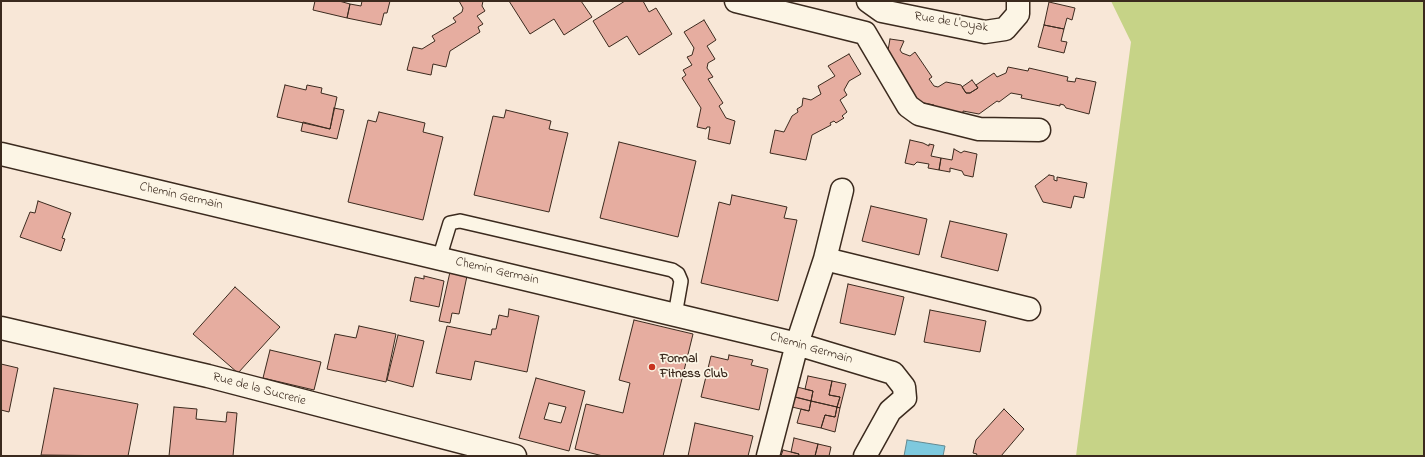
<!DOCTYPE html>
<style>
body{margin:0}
#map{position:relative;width:1425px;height:457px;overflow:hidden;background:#f8e7d7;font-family:"Indie Flower",sans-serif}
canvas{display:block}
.frame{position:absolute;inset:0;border:2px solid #3b2a1e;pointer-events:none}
</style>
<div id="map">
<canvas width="1425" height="457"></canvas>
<div class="frame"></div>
</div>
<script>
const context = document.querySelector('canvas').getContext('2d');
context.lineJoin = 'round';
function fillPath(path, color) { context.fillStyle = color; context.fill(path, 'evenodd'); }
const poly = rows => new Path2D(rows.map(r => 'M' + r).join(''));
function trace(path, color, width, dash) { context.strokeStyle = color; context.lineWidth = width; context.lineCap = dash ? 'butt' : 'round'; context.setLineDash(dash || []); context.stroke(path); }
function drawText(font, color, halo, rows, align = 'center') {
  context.font = font + ' "Indie Flower",sans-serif'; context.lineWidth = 3.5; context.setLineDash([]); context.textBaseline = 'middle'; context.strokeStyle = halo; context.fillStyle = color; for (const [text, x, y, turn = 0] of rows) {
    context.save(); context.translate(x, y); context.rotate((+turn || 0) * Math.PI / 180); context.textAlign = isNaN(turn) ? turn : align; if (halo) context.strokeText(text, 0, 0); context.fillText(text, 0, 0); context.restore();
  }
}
const green = poly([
 [1111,1,1424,1,1424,456,1076,456,1131,42]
]);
const water = poly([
 [907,440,945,446,943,456,904,456,907,440]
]);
const building = poly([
 [315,1,339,1,350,4,347,18,313,10,315,1],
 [362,1,390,1,387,13,384,13,381,25,347,18,350,4,361,6,362,1],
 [459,1,483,1,482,6,485,11,477,16,483,24,478,27,480,32,450,51,446,67,433,64,431,75,407,70,413,47,422,49,435,41,432,36,456,22,453,18,462,12,463,8,459,1],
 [509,1,581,1,592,17,564,35,554,19,530,34,509,1],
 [625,1,643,1,649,12,656,8,672,34,639,55,627,36,609,47,593,21,625,1],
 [1049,2,1075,8,1072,20,1067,18,1064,29,1044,25,1049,2],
 [704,20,716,40,707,46,715,59,708,63,707,68,713,77,708,79,723,103,719,106,726,118,735,121,730,144,708,139,710,127,707,127,706,129,697,127,701,108,682,78,686,75,683,70,692,65,687,57,692,55,694,48,684,32,704,20],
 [1044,25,1064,29,1061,41,1067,42,1064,53,1038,47,1044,25],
 [890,39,904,41,900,50,902,53,910,56,915,52,932,77,929,79,934,86,938,87,946,82,961,85,966,93,970,93,978,88,976,85,994,73,997,77,1006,73,1008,67,1028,71,1029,68,1068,77,1067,81,1075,82,1076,78,1096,82,1089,114,1066,108,1064,105,1060,104,1060,106,1021,98,1022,95,1011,93,999,102,997,101,979,114,963,111,963,114,933,109,934,105,918,102,887,56,890,39],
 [849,54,861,74,849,81,844,90,847,95,840,100,847,112,842,116,844,118,836,123,834,121,830,123,831,125,812,135,806,160,770,153,775,130,784,132,792,116,798,112,797,109,802,106,803,98,811,100,821,94,818,86,835,76,828,66,849,54],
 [972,80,978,88,970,93,966,93,962,87,972,80],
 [285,85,306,90,307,85,322,88,321,93,337,97,330,129,277,117,285,85],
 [334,108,344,110,337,139,301,131,303,122,330,129,334,108],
 [506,110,551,121,549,129,568,133,549,212,474,195,493,116,504,118,506,110],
 [379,112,425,123,423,132,443,137,423,220,348,202,368,120,376,122,379,112],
 [910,140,923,143,929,146,929,144,934,145,931,156,941,158,939,170,928,168,929,164,917,162,914,165,905,163,910,140],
 [619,142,696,161,678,237,600,218,619,142],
 [954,149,961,153,964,151,977,154,973,177,964,175,962,171,950,168,950,172,939,170,941,158,952,160,954,149],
 [1049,175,1054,176,1054,180,1057,181,1057,177,1087,183,1084,198,1074,196,1071,208,1043,202,1035,186,1049,175],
 [732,195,787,207,784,218,797,220,778,301,701,283,719,202,730,205,732,195],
 [38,201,71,213,62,238,65,239,61,251,20,237,30,212,35,213,38,201],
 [871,206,927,219,919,255,862,241,871,206],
 [950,221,1007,234,998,271,941,257,950,221],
 [450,272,467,276,459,314,452,313,450,323,439,321,450,272],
 [424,276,444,281,439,307,410,301,415,277,424,279,424,276],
 [848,284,904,297,895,335,840,323,848,284],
 [235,287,280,327,238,373,193,334,235,287],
 [509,309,539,316,527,372,475,361,471,380,436,373,447,326,491,335,492,329,496,329,499,315,508,317,509,309],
 [930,310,986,321,980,352,924,342,930,310],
 [634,320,693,334,663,456,603,456,575,449,586,404,623,413,630,383,619,380,634,320],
 [359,326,396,334,386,382,327,369,335,334,356,338,359,326],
 [398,335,424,341,413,387,387,380,398,335],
 [270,350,321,362,314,390,263,378,270,350],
 [729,355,753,360,751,365,768,369,759,410,701,397,711,356,728,360,729,355],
 [1,364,18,368,9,412,1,410,1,364],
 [808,376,832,381,829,395,840,397,837,407,811,401,813,391,805,389,808,376],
 [536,378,585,391,569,451,519,438,536,378],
 [549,403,566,407,561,423,544,419,549,403],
 [832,381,846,384,840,408,837,407,840,397,829,395,832,381],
 [797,387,813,391,811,401,795,397,797,387],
 [54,388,138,404,128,456,41,455,54,388],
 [795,397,811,401,809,411,792,407,795,397],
 [811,401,837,407,835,417,825,415,821,428,797,423,801,409,809,411,811,401],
 [174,407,197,409,196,419,226,422,227,412,237,413,233,456,169,456,174,407],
 [837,407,840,408,835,432,821,428,825,415,835,417,837,407],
 [1004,409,1024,429,1001,456,976,456,977,454,973,453,976,440,1004,409],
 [695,423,753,436,748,456,688,456,695,423],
 [794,438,818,444,815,456,798,456,799,454,791,452,794,438],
 [818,444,831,447,829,456,815,456,818,444],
 [783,450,799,454,798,456,781,456,783,450]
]);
const lane = poly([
 [439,259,450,223,460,221,672,270,678,274,681,281,675,315]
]);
const street = poly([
 [736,1,865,33,908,106,919,114,979,129,1039,130],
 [868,1,882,11,985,32,1005,29,1018,14,1018,1],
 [1,154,797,344,893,373,904,387,905,398,890,411,865,456],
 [825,259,1029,309],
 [1,328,208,376,515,456],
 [768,456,797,344,825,259,842,190]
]);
const markers = [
 [652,367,4,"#c8321e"]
];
const streetNames = [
 ["Rue de L'Oyak",951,23,9],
 ["Chemin Germain",181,197,13],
 ["Chemin Germain",497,272,13],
 ["Chemin Germain",811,349,16],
 ["Rue de la Sucrerie",259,390,15]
];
const poiNames = [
 ["Formal",660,360],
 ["Fitness Club",660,375]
];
fillPath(green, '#c6d387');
fillPath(water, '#7ec9de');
trace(water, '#638991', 1);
fillPath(building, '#e6ada0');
trace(building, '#3b2a1e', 1);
trace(lane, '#3b2a1e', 16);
trace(street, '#3b2a1e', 25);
trace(lane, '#fcf5e5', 13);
trace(street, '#fcf5e5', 22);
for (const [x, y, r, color] of markers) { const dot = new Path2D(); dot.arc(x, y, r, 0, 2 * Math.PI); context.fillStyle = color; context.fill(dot); trace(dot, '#fcf5e5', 1.5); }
drawText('13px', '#3b2a1e', '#fcf5e5', streetNames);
drawText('bold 13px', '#3b2a1e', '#fcf5e5', poiNames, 'left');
</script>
